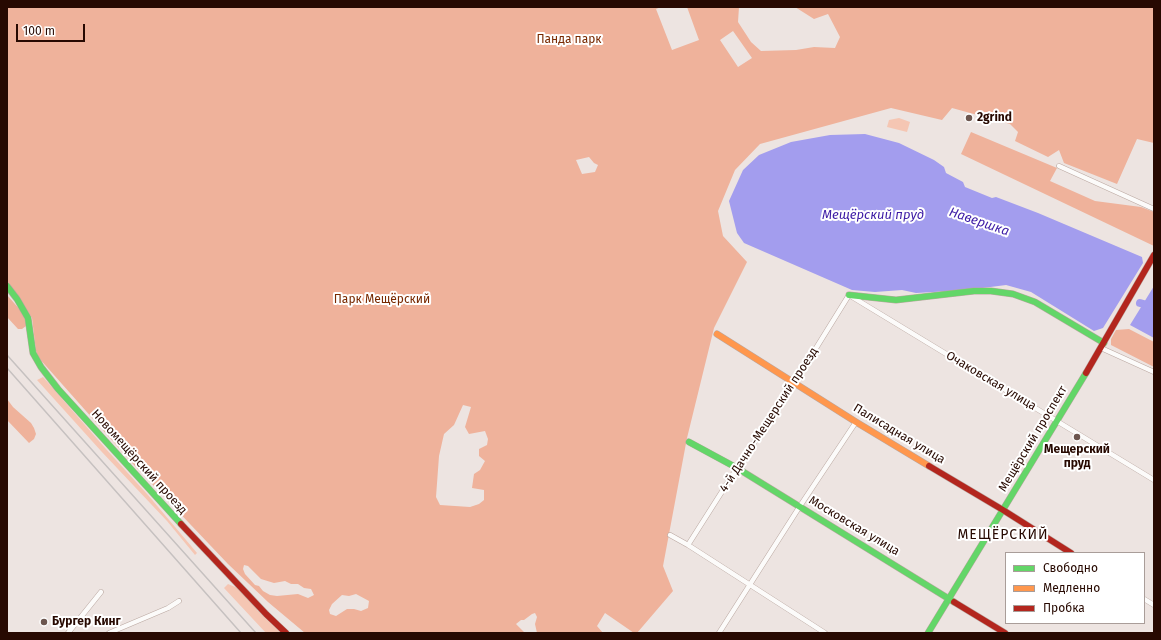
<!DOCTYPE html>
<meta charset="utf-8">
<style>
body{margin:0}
#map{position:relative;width:1161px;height:640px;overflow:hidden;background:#ede4e1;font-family:"Fira Sans",sans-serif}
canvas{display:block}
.frame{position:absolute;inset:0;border:8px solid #270901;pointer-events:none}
.legend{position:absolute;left:1005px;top:552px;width:140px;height:72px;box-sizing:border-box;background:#fff;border:1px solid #a99d99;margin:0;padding:5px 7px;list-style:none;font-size:12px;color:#270901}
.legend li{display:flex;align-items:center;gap:8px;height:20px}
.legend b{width:20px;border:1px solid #a99d99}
.scale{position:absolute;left:16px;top:24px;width:69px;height:18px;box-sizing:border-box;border:2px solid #270901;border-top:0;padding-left:5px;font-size:12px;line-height:14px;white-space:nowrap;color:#270901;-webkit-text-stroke:3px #fff;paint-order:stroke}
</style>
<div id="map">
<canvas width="1161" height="640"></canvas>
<div class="frame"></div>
<ul class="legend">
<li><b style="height:5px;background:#63d668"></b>Свободно</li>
<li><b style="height:5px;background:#ff974d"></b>Медленно</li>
<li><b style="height:5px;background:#b3261e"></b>Пробка</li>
</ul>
<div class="scale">100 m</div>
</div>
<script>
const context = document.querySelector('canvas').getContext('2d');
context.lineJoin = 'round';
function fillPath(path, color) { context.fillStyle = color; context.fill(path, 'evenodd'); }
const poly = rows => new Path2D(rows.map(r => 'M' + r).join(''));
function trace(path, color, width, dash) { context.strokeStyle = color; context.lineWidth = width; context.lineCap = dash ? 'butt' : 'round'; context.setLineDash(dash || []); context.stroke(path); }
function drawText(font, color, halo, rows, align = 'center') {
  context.font = font + ' "Fira Sans",sans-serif'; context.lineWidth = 4; context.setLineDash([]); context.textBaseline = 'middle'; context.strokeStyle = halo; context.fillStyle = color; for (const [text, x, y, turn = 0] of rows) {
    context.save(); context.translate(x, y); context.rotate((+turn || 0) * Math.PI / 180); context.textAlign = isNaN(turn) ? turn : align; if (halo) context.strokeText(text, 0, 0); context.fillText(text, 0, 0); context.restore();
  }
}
const green = poly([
 [899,118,910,122,907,132,887,127,889,120],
 [43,377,106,449,148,495,197,553,195,555,167,521,101,451,37,380],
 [228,584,240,589,259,604,257,610,281,633,266,633,224,588]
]);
const forest = poly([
 [7,7,661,7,656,9,672,50,699,40,687,7,739,7,738,22,751,42,761,51,796,50,814,47,835,48,840,37,828,14,814,19,795,7,1154,7,1154,143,1137,139,1117,184,1064,163,1059,150,1048,157,1015,141,1018,132,1010,124,952,108,942,120,891,108,760,144,735,170,718,211,723,236,747,262,714,328,687,438,663,566,673,591,637,633,634,633,605,613,597,626,603,633,537,633,535,624,537,617,535,613,532,614,524,620,521,620,516,624,525,633,305,633,268,602,228,564,133,464,38,357,36,351,32,318,7,281],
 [733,31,752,58,738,67,720,40],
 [589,157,594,163,598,165,595,172,582,174,576,160],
 [463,405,471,407,465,427,469,434,485,431,488,439,487,445,479,449,479,456,485,461,480,470,474,474,472,488,484,490,484,500,479,504,470,507,440,505,436,497,439,456,444,434,454,425],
 [244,565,248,566,261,579,274,583,285,581,291,584,298,584,304,588,311,589,314,595,308,598,298,594,277,596,270,595,263,591,259,586,255,585,245,574,243,569],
 [356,594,369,601,368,608,361,611,354,609,347,609,336,616,330,614,329,610,332,604,342,595,349,596],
 [971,132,1057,168,1050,181,1095,201,1141,207,1154,212,1154,246,961,154],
 [7,295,22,312,26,321,26,326,22,329,18,329,7,317],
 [1129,329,1154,342,1154,367,1111,345,1111,339,1116,330],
 [7,399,13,407,31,423,34,428,36,434,34,439,29,443,7,420]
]);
const water = poly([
 [865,134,899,143,934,160,944,167,946,173,963,182,965,187,992,198,996,197,1038,213,1142,257,1143,263,1103,328,1094,331,1031,292,1006,285,967,290,916,293,902,290,875,292,852,290,744,243,737,233,729,201,743,170,759,155,791,142,830,135],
 [1154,286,1154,338,1130,325]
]);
const river = poly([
 [1140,303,1154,307]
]);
const street = poly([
 [1059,166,1154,209],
 [1101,348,1154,372],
 [670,535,688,545,825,633],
 [688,545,737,468,795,382,849,295,1154,480],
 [1144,599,1154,605],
 [68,633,101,592],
 [109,633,168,608,179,601],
 [719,633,800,506,856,422]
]);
const fast = poly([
 [7,286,17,299,28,318,33,353,41,367,58,389,181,524],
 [849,295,896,300,974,291,991,291,1013,294,1035,302,1104,343],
 [689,442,737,468,954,602],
 [928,633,1086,373]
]);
const slow = poly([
 [717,334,856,422,929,466]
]);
const jam = poly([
 [1086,373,1154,255],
 [929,466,1003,510,1071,553],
 [181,524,266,614,286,633],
 [954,602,1005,633]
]);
const rail = poly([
 [7,355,256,633],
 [7,368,241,633]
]);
const markers = [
 [969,118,4,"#6c564f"],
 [1077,437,4,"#6c564f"],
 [44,622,4,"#6c564f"]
];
const parkNames = [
 ["Панда парк",569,40],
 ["Парк Мещёрский",382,300]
];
const poiNames = [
 ["2grind",977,118],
 ["Мещерский",1077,450,"center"],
 ["пруд",1077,464,"center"],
 ["Бургер Кинг",52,622]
];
const streetNames = [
 ["Очаковская улица",991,381,31],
 ["4-й Дачно-Мещерский проезд",769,420,-57],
 ["Палисадная улица",899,434,31],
 ["Мещёрский проспект",1033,439,-59],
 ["Новомещёрский проезд",139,462,48],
 ["Московская улица",854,526,31]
];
const waterNames = [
 ["Мещёрский пруд",873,215],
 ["Навершка",979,222,19]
];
const quarterNames = [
 ["МЕЩЁРСКИЙ",1003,535]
];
fillPath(green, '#f5c6b3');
fillPath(forest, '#efb29b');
fillPath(water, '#a39dee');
trace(river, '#a39dee', 8);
trace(street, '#baa7a0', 5.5);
trace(fast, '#baa7a0', 7);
trace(slow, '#baa7a0', 7);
trace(jam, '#baa7a0', 7);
trace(street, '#fcfbfa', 4.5);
trace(fast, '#63d668', 6);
trace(slow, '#ff974d', 6);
trace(jam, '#b3261e', 6);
trace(rail, '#c6c1c0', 1.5);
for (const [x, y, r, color] of markers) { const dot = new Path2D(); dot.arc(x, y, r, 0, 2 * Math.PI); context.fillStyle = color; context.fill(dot); trace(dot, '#fff', 1.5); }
drawText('12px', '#782900', '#fff', parkNames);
drawText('bold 12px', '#270901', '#fff', poiNames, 'left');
drawText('12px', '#270901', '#fff', streetNames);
drawText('italic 13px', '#3c1aa5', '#fff', waterNames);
context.letterSpacing = '1px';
drawText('14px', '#270901', '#fff', quarterNames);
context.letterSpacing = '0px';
</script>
